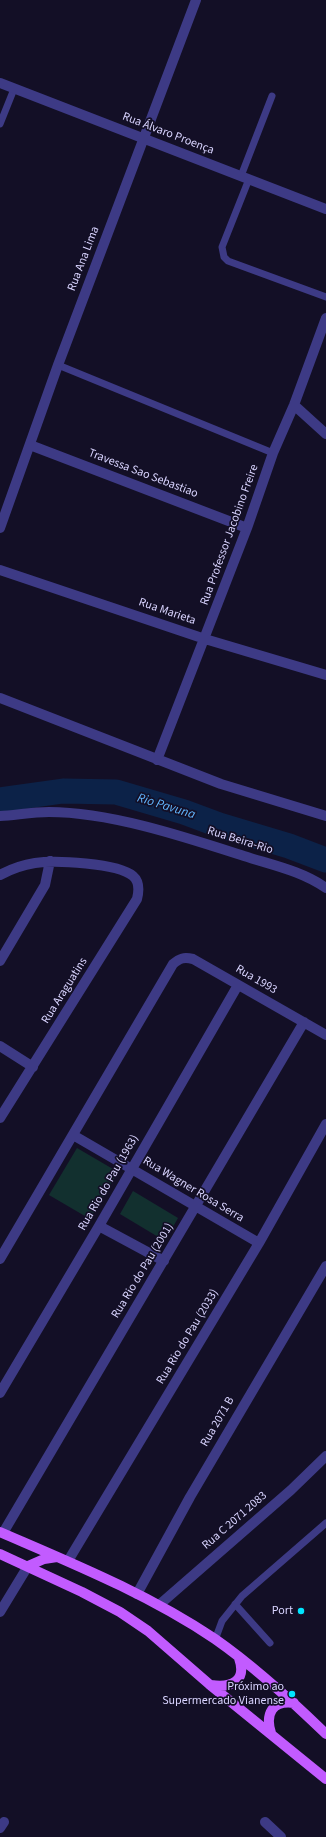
<!DOCTYPE html>
<html>
<head>
<meta charset="utf-8">
<style>
	body { margin:0 }
	canvas { display:block; background:#130f26 }
</style>
</head>
<body>
<canvas width="326" height="1837"></canvas>
<script>
const context = document.querySelector('canvas').getContext('2d');
context.lineJoin = 'round';
function paint(path, color) {
  context.fillStyle = color;
  context.fill(path, 'evenodd');
}
function trace(path, color, width, dash) {
  context.strokeStyle = color;
  context.lineWidth = width;
  context.lineCap = dash ? 'butt' : 'round';
  context.setLineDash(dash || []);
  context.stroke(path);
}
function label(font, color, halo, rows, align = 'center') {
  context.font = font + ' "Source Sans 3",sans-serif';
  context.lineWidth = 3.5;
  context.setLineDash([]);
  context.textBaseline = 'middle';
  context.strokeStyle = halo;
  context.fillStyle = color;
  for (const [text, x, y, turn = 0] of rows) {
    context.save();
    context.translate(x, y);
    context.rotate((+turn || 0) * Math.PI / 180);
    context.textAlign = isNaN(turn) ? turn : align;
    if (halo) context.strokeText(text, 0, 0);
    context.fillText(text, 0, 0);
    context.restore();
  }
}
paint(new Path2D(`
	M 77,1148 L 118,1172 L 90,1219 L 49,1195 Z
	M 133,1191 L 178,1218 L 165,1241 L 120,1214 Z`), '#12302f');
trace(new Path2D(`
	M 0,800 L 63,791 L 116,792 L 184,812 L 219,825 L 289,846 L 326,860`), '#0c2248', 25);
trace(new Path2D(`
	M 0,124 L 14,89
	M 241,176 L 272,96
	M 249,179 L 222,247 L 224,257 L 228,261 L 326,297
	M 58,365 L 273,453
	M 235,1604 L 270,1643
	M 215,1640 L 222,1621 L 242,1596 L 326,1523`), '#3d3a85', 7);
trace(new Path2D(`
	M 0,83 L 326,209
	M 294,405 L 326,434
	M 30,445 L 247,528
	M 0,528 L 58,365 L 196,0
	M 0,570 L 205,639 L 326,675
	M 0,698 L 221,784 L 326,816
	M 157,760 L 247,528 L 273,453 L 294,405 L 326,318
	M 0,816 C 16,815 33,812 49,812 C 110,812 185,837 244,856 C 272,865 302,871 326,888
	M 0,875 C 11,869 22,865 35,863 C 55,860 118,863 133,876 C 140,882 139,891 137,899 L 0,1118
	M 0,961 L 45,885 L 50,861
	M 0,1046 L 33,1067
	M 73,1135 L 259,1243
	M 99,1226 L 164,1261
	M 0,1259 L 173,964 C 180,958 184,957 193,959 L 326,1035
	M 0,1393 L 99,1226 L 238,985
	M 3,1533 L 304,1022
	M 68,1561 L 259,1243 L 326,1124
	M 137,1594 L 190,1497 L 326,1266
	M 159,1605 L 291,1490 L 326,1456
	M 265,1822 L 281,1837
	M 0,1828 L 4,1822`), '#3d3a85', 10);
trace(new Path2D(`
	M 0,1612 L 28,1566`), '#3d3a85', 10);
trace(new Path2D(`
	M 0,1532 C 74,1564 148,1594 215,1639 C 255,1667 291,1700 326,1734
	M 0,1554 L 82,1592 L 120,1612 L 148,1631 L 209,1684 L 326,1779
	M 28,1566 L 44,1559 L 57,1557
	M 211,1685 C 232,1688 247,1681 239,1658
	M 271,1733 C 265,1714 272,1700 294,1703`), '#c25bff', 10);
for (const [x, y, r, color] of [
	[301,1611,4,"#00e5ff"],
	[292,1694,4,"#00e5ff"]
]) {
  const dot = new Path2D();
  dot.arc(x, y, r, 0, 2 * Math.PI);
  context.fillStyle = color;
  context.fill(dot);
  trace(dot, '#130f26', 1.5);
}
label('12px', '#d9d4ff', '#130f26', [
	["Rua Álvaro Proença",168,134,21],
	["Rua Ana Lima",84,259,-69],
	["Travessa Sao Sebastiao",143,474,21],
	["Rua Professor Jacobino Freire",230,535,-70],
	["Rua Marieta",167,612,19],
	["Rua Beira-Rio",240,841,17],
	["Rua 1993",256,980,30],
	["Rua Araguatins",65,991,-58],
	["Rua Rio do Pau (1963)",109,1183,-60],
	["Rua Wagner Rosa Serra",193,1190,31],
	["Rua Rio do Pau (2001)",143,1271,-59],
	["Rua Rio do Pau (2033)",188,1337,-59],
	["Rua 2071 B",218,1422,-60],
	["Rua C 2071 2083",235,1521,-41]
]);
label('12px', '#d9d4ff', '#130f26', [
	["Port",293,1611],
	["Próximo ao",284,1687],
	["Supermercado Vianense",284,1701]
], 'right');
label('italic 13px', '#62b6ff', '#130f26', [
	["Rio Pavuna",166,807,17]
]);
</script>
</body>
</html>
